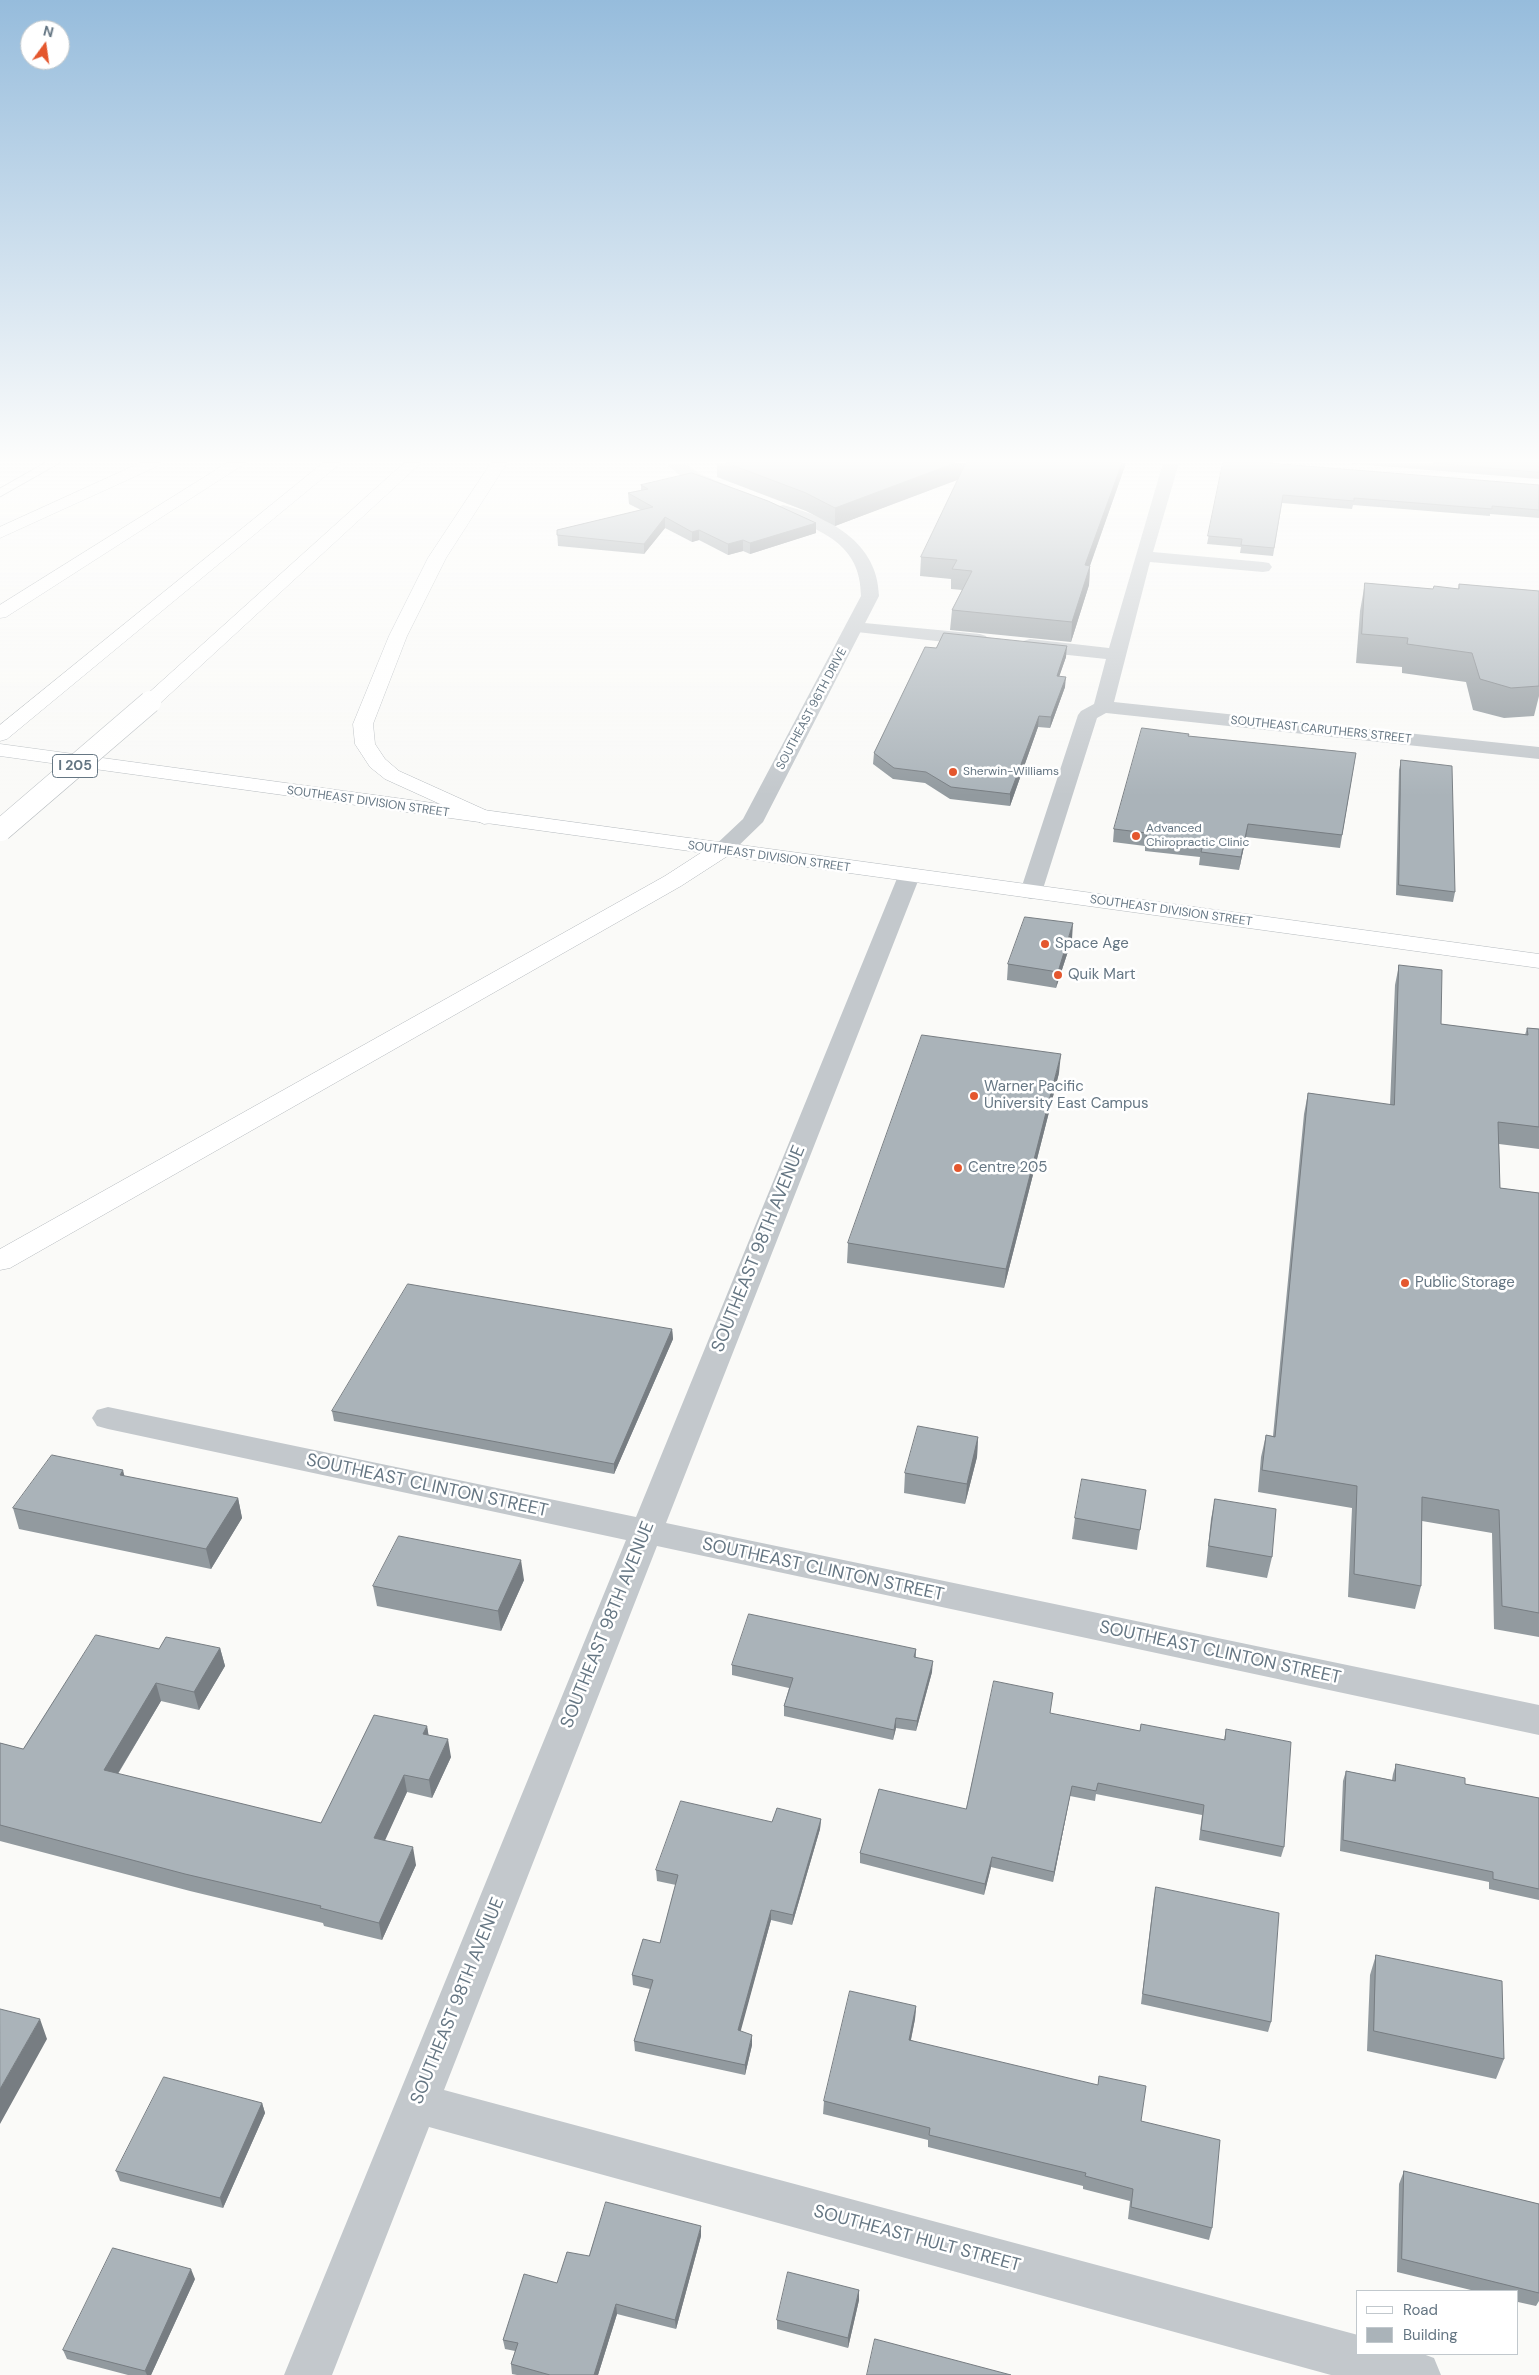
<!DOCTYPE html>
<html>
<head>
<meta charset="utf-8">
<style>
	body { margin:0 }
	#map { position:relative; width:1539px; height:2375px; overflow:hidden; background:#fafaf8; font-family:"DM Sans",sans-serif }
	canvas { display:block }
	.legend { position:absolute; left:1356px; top:2290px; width:162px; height:65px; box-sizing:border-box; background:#fff; border:1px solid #c1c8cd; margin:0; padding:6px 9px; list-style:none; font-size:15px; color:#657683 }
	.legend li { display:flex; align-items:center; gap:10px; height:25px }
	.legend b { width:25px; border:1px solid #c1c8cd }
	.north { position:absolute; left:20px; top:20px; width:50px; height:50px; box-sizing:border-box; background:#fff; border:1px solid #c1c8cd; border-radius:50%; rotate:14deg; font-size:14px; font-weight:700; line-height:20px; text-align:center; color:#657683 }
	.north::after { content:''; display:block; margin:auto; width:18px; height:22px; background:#e4572e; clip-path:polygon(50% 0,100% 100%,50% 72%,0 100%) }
</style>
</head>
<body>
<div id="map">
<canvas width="1539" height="2375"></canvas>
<ul class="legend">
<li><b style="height:6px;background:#fff"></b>Road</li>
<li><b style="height:14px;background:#aab3b9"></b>Building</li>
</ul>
<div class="north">N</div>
</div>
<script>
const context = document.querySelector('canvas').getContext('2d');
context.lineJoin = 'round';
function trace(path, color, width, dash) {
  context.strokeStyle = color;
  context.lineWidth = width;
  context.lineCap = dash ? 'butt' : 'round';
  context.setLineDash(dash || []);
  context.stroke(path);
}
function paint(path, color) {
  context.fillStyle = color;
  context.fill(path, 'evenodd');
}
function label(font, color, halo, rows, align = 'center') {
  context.font = font + ' "DM Sans",sans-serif';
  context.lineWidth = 5;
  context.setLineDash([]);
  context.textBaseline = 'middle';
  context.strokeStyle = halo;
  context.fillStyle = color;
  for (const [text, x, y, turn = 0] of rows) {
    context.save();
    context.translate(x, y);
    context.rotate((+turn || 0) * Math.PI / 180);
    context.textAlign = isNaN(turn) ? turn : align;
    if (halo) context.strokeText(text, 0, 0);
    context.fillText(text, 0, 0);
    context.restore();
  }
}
const primary = new Path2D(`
	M 0,744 L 1539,954 L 1539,968 L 0,756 Z`);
const motorway = new Path2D(`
	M 140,463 L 161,463 L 158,466 L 0,538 L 0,527 Z
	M 227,463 L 246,463 L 6,617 L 0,618 L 0,605 Z
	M 323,463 L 341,463 L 7,739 L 0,741 L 0,725 Z
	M 404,463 L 421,463 L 157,706 L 150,708 L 143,706 L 140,702 L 143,698 Z
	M 491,463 L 507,463 L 446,558 L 407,636 L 373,724 L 375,744 L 385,759 L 399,771 L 492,813 L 495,818 L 492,823 L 484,824 L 385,779 L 370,767 L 355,744 L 353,724 L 389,636 L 428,558 Z
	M 721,843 L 729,845 L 732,850 L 729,855 L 681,886 L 10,1268 L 0,1270 L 0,1249 L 665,876 L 713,845 Z`);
trace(primary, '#b5babe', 1);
trace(motorway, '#b4b9bd', 1);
paint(new Path2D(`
	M 1163,463 L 1179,463 L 1153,552 L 1263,562 L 1269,563 L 1272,567 L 1269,571 L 1263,572 L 1150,562 L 1114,702 L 1539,747 L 1539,759 L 1106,713 L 1097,718 L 1042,892 L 1039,897 L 1031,899 L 1023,897 L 1020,892 L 1078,715 L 1081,711 L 1094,704 L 1106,659 L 1030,651 L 1023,649 L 1021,645 L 1023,641 L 1030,639 L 1109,648 Z
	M 854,622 L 980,634 L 986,636 L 989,640 L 986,644 L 980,646 L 848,631 L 845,627 L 848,623 Z
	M 909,869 L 917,871 L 920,876 L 666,1523 L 1539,1705 L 1539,1735 L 657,1546 L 444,2090 L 1358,2335 L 1358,2354 L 1423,2354 L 1434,2358 L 1441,2375 L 1331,2375 L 429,2127 L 332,2375 L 284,2375 L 626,1540 L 108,1429 L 97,1426 L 92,1418 L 97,1410 L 108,1407 L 636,1517 L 898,876 L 901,871 Z`), '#c3c8cc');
paint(new Path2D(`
	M 666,463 L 684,463 L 700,474 L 729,486 L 731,489 L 729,492 C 714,496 675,475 666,463 Z
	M 783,505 C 830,517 878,543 879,596 L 763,822 L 729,855 L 721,857 L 713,855 L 710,850 L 743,819 L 861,596 C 861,543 820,530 777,513 L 775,510 L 777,507 Z`), '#c3c8cc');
paint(primary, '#fff');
paint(motorway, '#fff');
trace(new Path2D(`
	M 0,488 L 44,463
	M 0,497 L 60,463`), '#a2aab0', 1);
const motorwayBridge = new Path2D(`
	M 1,830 L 150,702`);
trace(motorwayBridge, '#b4b9bd', 23, []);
trace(motorwayBridge, '#fff', 22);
paint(new Path2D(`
	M 717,463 L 1126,463 L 1090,566 L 1089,585 L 1071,642 L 950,630 L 952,610 L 962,590 L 951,589 L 951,579 L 920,576 L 921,557 L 958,479 L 835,526 L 806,511 L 717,477 Z
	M 1344,463 L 1539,463 L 1539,479 Z
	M 1222,469 L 1539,485 L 1539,518 L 1490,514 L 1490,516 L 1353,505 L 1352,509 L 1282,503 L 1273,556 L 1240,553 L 1241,547 L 1207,544 Z
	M 641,485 L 816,523 L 816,533 L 750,554 L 743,551 L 728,555 L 699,540 L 692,542 L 665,528 L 644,554 L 558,546 L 557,530 L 641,510 L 629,504 L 628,493 L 641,490 Z
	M 1365,583 L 1433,589 L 1458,589 L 1459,584 L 1539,591 L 1539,696 L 1534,716 L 1504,718 L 1473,710 L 1466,682 L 1402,673 L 1402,667 L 1356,663 L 1360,611 Z
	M 936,648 L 1066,657 L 1059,676 L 1065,687 L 1050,728 L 1038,727 L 1010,806 L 950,799 L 925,783 L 893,779 L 873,764 L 874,753 Z
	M 1188,736 L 1356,753 L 1340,848 L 1246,837 L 1239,870 L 1199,865 L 1200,857 L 1145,851 L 1145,846 L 1113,842 L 1114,829 Z
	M 1401,760 L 1455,892 L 1453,902 L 1396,895 L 1399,770 Z
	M 1072,939 L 1056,988 L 1007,980 L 1008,964 Z
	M 1399,965 L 1441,1024 L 1525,1035 L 1527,1028 L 1539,1029 L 1539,1149 L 1499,1144 L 1500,1188 L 1539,1193 L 1539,1637 L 1494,1629 L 1492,1533 L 1422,1521 L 1421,1586 L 1415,1609 L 1348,1597 L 1352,1508 L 1258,1492 L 1261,1457 L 1266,1435 L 1273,1436 L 1304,1114 L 1308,1093 L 1390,1105 L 1395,985 Z
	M 1059,1073 L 1004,1288 L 847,1263 L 848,1243 Z
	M 672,1329 L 673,1339 L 614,1474 L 334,1421 L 332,1411 Z
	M 978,1437 L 977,1457 L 965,1504 L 904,1493 L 905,1473 Z
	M 1146,1490 L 1137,1550 L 1072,1539 L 1075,1518 Z
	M 238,1498 L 242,1518 L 211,1569 L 19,1529 L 13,1508 Z
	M 1215,1499 L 1272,1557 L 1267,1578 L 1206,1567 L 1211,1519 Z
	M 524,1580 L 501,1631 L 377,1606 L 373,1586 Z
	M 220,1648 L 225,1666 L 199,1710 L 161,1701 L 118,1774 L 321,1823 L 427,1726 L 428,1735 L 451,1757 L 432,1798 L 407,1792 L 384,1841 L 416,1865 L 382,1940 L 324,1926 L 323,1923 L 190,1891 L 0,1841 L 0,1743 L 23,1749 Z
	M 916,1649 L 916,1658 L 932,1672 L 916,1731 L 896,1728 L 893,1740 L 784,1716 L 784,1706 L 789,1688 L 732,1675 L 732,1665 Z
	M 1050,1714 L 1140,1731 L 1224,1740 L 1226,1729 L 1284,1847 L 1281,1857 L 1199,1840 L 1202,1815 L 1096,1794 L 1095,1801 L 1070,1796 L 1053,1882 L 991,1867 L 984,1895 L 860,1863 L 860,1853 L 966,1809 Z
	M 1396,1764 L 1465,1784 L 1539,1798 L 1539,1900 L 1489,1889 L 1489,1882 L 1340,1851 L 1343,1781 L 1346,1771 L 1392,1780 L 1393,1774 Z
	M 821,1819 L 820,1829 L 792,1925 L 771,1920 L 740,2031 L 752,2045 L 745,2075 L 635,2051 L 634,2041 L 650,1989 L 633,1985 L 632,1975 L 660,1943 L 676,1885 L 657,1881 L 656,1870 L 772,1822 Z
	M 1156,1887 L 1271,2022 L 1268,2032 L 1141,2004 L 1154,1897 Z
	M 1376,1955 L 1504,2059 L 1496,2079 L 1367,2051 L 1370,1975 Z
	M 916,2006 L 915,2019 L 911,2040 L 1141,2121 L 1212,2228 L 1209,2240 L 1128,2219 L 1130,2201 L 1083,2189 L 1083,2186 L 928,2147 L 928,2140 L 823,2114 L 824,2101 Z
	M 262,2103 L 265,2113 L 223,2208 L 120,2181 L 116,2171 Z
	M 1404,2171 L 1539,2204 L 1539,2301 L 1536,2306 L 1518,2302 L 1518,2291 L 1475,2291 L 1397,2272 L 1399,2184 Z
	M 701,2236 L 676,2329 L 617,2314 L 598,2375 L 517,2375 L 512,2374 L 511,2364 L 515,2351 L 505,2349 L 503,2340 L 589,2256 Z
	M 195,2279 L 151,2375 L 128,2375 L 67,2359 L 63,2350 Z
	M 859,2290 L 859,2300 L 848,2348 L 777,2329 L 777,2320 Z`), '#929a9f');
paint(new Path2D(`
	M 955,463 L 969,463 L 968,476 L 835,526 L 835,508 Z
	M 1122,463 L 1126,463 L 1083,585 L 1085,565 Z
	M 665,517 L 665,528 L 644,554 L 644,544 Z
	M 816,523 L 816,533 L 750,554 L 750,543 Z
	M 699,530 L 699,540 L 692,542 L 692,532 Z
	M 743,540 L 743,551 L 728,555 L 728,544 Z
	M 1090,566 L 1089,585 L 1071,642 L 1072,622 Z
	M 1067,646 L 1066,657 L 1056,686 L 1057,676 Z
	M 1066,677 L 1065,687 L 1050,728 L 1051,717 Z
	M 1039,716 L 1038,727 L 1010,806 L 1010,794 Z
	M 1248,824 L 1246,837 L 1239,870 L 1241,857 Z
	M 1073,923 L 1072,939 L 1056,988 L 1058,972 Z
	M 1061,1054 L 1059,1073 L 1004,1288 L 1006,1269 Z
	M 672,1329 L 673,1339 L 614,1474 L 614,1464 Z
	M 978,1437 L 977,1457 L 965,1504 L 967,1484 Z
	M 123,1470 L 128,1491 L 120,1475 Z
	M 238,1498 L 242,1518 L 211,1569 L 206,1549 Z
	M 521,1560 L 524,1580 L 501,1631 L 498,1611 Z
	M 220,1648 L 225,1666 L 199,1710 L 194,1692 Z
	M 933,1661 L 932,1672 L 916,1731 L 917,1721 Z
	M 156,1683 L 161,1701 L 109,1788 L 104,1770 Z
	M 896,1718 L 896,1728 L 893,1740 L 894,1730 Z
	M 427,1726 L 430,1743 L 423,1734 Z
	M 448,1739 L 451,1757 L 432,1798 L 429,1780 Z
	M 404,1775 L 407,1792 L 378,1856 L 374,1838 Z
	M 1072,1786 L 1070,1796 L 1053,1882 L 1054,1872 Z
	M 821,1819 L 820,1829 L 792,1925 L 793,1915 Z
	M 413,1847 L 416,1865 L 382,1940 L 379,1923 Z
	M 992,1857 L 991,1867 L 984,1895 L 985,1884 Z
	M 771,1910 L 771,1920 L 738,2041 L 738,2030 Z
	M 916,2006 L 915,2019 L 908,2053 L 909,2040 Z
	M 40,2019 L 47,2039 L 0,2124 L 0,2089 Z
	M 752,2035 L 752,2045 L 745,2075 L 745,2065 Z
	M 262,2103 L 265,2113 L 223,2208 L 220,2198 Z
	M 701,2226 L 701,2236 L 676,2329 L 675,2320 Z
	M 191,2269 L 195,2279 L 151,2375 L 147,2375 L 145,2371 Z
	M 859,2290 L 859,2300 L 848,2348 L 848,2338 Z
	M 616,2304 L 617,2314 L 598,2375 L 594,2375 Z`), '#777d82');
const building = new Path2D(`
	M 727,463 L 955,463 L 835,508 L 806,493 Z
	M 966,463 L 1122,463 L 1085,565 L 1090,566 L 1072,622 L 952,610 L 972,571 L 952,569 L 957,560 L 921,557 Z
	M 1223,463 L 1269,463 L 1539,485 L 1539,510 L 1492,506 L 1492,509 L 1354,498 L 1354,501 L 1283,495 L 1274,548 L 1241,545 L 1242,539 L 1208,536 Z
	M 1434,463 L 1539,463 L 1539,472 Z
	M 692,473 L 768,501 L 816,523 L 750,543 L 743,540 L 728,544 L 699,530 L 692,532 L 665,517 L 644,544 L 557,535 L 557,530 L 653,507 L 628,493 L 648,489 L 641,485 Z
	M 1365,583 L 1433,589 L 1434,586 L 1459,589 L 1459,584 L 1539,591 L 1539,686 L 1511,688 L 1480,679 L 1472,653 L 1407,644 L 1408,638 L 1362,634 Z
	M 944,633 L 1067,646 L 1057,676 L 1066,677 L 1051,717 L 1039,716 L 1010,794 L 951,787 L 926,772 L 894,768 L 874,753 L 925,647 L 936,648 Z
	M 1142,728 L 1189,734 L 1188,736 L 1356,753 L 1342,835 L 1248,824 L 1241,857 L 1201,852 L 1203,844 L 1146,838 L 1147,833 L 1114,829 Z
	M 1401,760 L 1452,766 L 1455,892 L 1399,885 Z
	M 1025,917 L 1073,923 L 1058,972 L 1008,964 Z
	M 1399,965 L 1442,970 L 1441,1024 L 1528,1035 L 1527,1028 L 1539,1029 L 1539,1127 L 1498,1122 L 1500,1188 L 1539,1193 L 1539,1613 L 1502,1606 L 1499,1510 L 1422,1497 L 1421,1586 L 1354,1574 L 1357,1486 L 1262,1470 L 1266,1435 L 1275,1437 L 1308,1093 L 1394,1105 Z
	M 922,1035 L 1061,1054 L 1006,1269 L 848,1243 Z
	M 408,1284 L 672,1329 L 614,1464 L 332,1411 Z
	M 918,1426 L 978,1437 L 967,1484 L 905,1473 Z
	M 52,1455 L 123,1470 L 120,1475 L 238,1498 L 206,1549 L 13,1508 Z
	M 1082,1479 L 1146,1490 L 1140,1530 L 1075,1518 Z
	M 1215,1499 L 1276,1509 L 1272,1557 L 1209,1546 Z
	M 399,1536 L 521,1560 L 498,1611 L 373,1586 Z
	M 749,1614 L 916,1649 L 914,1657 L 933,1661 L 917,1721 L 896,1718 L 894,1730 L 784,1706 L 793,1678 L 732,1665 Z
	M 96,1635 L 159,1649 L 166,1637 L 220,1648 L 194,1692 L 156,1683 L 104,1770 L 321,1823 L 374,1715 L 427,1726 L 423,1734 L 448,1739 L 429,1780 L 404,1775 L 374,1838 L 413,1847 L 379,1923 L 320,1908 L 321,1906 L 185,1874 L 0,1825 L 0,1743 L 23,1749 Z
	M 994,1681 L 1053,1693 L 1050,1713 L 1140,1731 L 1141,1724 L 1225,1740 L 1226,1729 L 1291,1742 L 1284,1847 L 1201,1830 L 1204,1805 L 1098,1783 L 1096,1791 L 1072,1786 L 1054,1872 L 992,1857 L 985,1884 L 860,1853 L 879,1789 L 966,1809 Z
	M 1396,1764 L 1465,1778 L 1465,1784 L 1539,1798 L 1539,1889 L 1493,1879 L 1493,1872 L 1343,1840 L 1346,1771 L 1395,1781 Z
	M 681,1801 L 772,1822 L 777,1808 L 821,1819 L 793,1915 L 771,1910 L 738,2030 L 752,2035 L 745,2065 L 634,2041 L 653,1980 L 632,1975 L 643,1939 L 660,1943 L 678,1875 L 656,1870 Z
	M 1156,1887 L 1279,1913 L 1271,2022 L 1143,1994 Z
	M 1376,1955 L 1502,1981 L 1504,2059 L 1374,2031 Z
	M 850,1991 L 916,2006 L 909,2040 L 1098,2085 L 1099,2076 L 1146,2086 L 1141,2121 L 1220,2140 L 1212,2228 L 1131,2207 L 1133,2189 L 1085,2176 L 1086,2173 L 929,2135 L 930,2128 L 824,2101 Z
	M 0,2009 L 40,2019 L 0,2089 Z
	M 164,2077 L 262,2103 L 220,2198 L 116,2171 Z
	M 1404,2171 L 1539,2204 L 1539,2293 L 1402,2259 Z
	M 606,2202 L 701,2226 L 675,2320 L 616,2304 L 594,2375 L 550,2375 L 511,2364 L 518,2343 L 503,2340 L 524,2274 L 557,2283 L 567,2252 L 589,2256 Z
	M 113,2248 L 191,2269 L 145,2371 L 63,2350 Z
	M 788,2272 L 859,2290 L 848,2338 L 777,2320 Z
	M 875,2339 L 1011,2375 L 867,2375 Z`);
paint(building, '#aab3b9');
trace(building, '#777d82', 1);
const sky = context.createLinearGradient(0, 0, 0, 796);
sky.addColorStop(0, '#96bcdc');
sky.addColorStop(0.58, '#fdfdfc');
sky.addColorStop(1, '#fdfdfc00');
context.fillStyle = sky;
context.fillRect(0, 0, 1539, 796);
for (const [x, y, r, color] of [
	[953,772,5,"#e4572e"],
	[1136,836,5,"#e4572e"],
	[1045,944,5,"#e4572e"],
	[1058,975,5,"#e4572e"],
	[974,1096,5,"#e4572e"],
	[958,1168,5,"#e4572e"],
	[1405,1283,5,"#e4572e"]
]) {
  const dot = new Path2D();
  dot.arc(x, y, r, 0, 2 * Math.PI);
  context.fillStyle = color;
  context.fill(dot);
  trace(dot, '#fff', 2);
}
label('12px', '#657683', '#fff', [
	["SOUTHEAST 96TH DRIVE",812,709,-62],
	["SOUTHEAST CARUTHERS STREET",1321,730,6],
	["SOUTHEAST DIVISION STREET",368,802,8],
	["SOUTHEAST DIVISION STREET",769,857,8],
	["SOUTHEAST DIVISION STREET",1171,911,8]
]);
label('12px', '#657683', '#fff', [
	["Sherwin-Williams",963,772],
	["Advanced",1146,829],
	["Chiropractic Clinic",1146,843]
], 'left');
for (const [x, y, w] of [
	[75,766,45]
]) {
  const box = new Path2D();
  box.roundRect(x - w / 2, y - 11.5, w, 23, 4);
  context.fillStyle = '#fff';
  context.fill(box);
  trace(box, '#657683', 1);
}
label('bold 14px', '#657683', null, [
	["I 205",75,766]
]);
label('15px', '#657683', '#fff', [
	["Space Age",1055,944],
	["Quik Mart",1068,975],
	["Warner Pacific",984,1087],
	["University East Campus",984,1104],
	["Centre 205",968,1168],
	["Public Storage",1415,1283]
], 'left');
label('18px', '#657683', '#fff', [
	["SOUTHEAST 98TH AVENUE",759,1249,-68],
	["SOUTHEAST CLINTON STREET",427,1486,12],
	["SOUTHEAST CLINTON STREET",823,1570,12],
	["SOUTHEAST 98TH AVENUE",608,1625,-68],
	["SOUTHEAST CLINTON STREET",1220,1653,12],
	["SOUTHEAST 98TH AVENUE",458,2001,-68],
	["SOUTHEAST HULT STREET",917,2239,15]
]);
</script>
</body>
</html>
